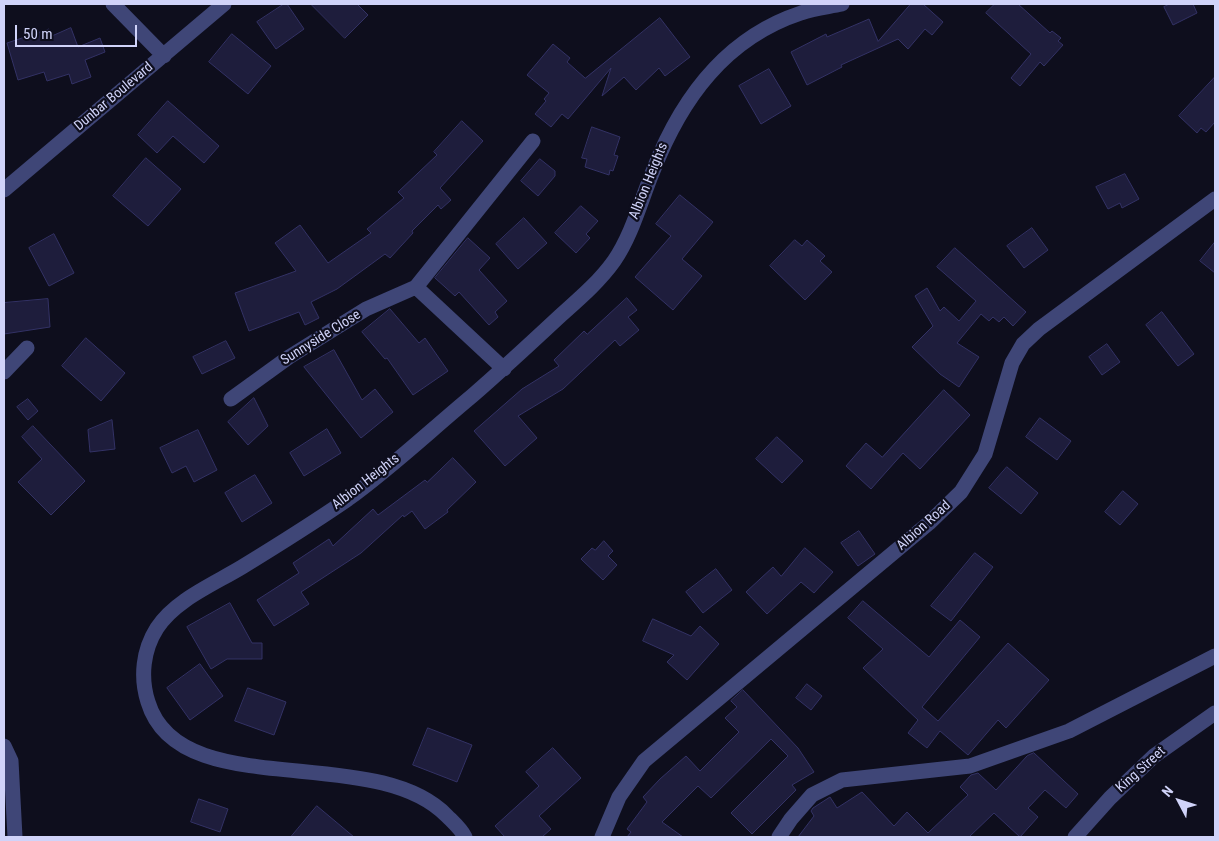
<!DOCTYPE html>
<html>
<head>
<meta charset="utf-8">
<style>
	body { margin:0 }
	#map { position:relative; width:1219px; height:841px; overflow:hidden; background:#0e0e1d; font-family:"Roboto Condensed",sans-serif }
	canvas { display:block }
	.frame { position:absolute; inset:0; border:5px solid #d0d3f9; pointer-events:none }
	.north { position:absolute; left:1154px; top:776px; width:50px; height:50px; -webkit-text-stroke:4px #0e0e1d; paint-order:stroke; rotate:310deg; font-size:14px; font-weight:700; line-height:20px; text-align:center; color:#d0d3f9 }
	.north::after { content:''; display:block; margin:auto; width:18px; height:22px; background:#d0d3f9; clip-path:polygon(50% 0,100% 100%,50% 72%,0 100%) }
	.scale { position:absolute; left:15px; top:25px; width:122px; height:22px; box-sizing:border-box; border:2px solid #d0d3f9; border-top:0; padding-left:6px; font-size:15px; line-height:18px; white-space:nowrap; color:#d0d3f9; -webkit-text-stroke:4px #0e0e1d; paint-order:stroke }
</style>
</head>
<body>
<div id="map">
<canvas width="1219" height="841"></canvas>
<div class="frame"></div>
<div class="north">N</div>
<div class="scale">50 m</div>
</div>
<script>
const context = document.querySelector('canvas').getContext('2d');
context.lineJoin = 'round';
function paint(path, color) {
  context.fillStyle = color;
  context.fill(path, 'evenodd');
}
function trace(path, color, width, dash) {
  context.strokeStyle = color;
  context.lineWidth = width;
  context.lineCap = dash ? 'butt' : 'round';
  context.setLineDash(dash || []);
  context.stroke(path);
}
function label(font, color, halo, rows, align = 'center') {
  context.font = font + ' "Roboto Condensed",sans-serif';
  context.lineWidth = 4.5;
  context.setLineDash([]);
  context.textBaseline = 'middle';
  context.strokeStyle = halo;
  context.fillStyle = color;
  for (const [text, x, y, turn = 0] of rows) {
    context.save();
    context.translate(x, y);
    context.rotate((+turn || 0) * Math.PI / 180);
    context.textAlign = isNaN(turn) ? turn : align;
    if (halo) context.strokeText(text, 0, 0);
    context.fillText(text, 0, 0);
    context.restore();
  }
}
const building = new Path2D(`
	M 284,4 L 287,4 L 304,29 L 276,49 L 257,22 Z
	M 311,4 L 357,4 L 368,15 L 345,38 Z
	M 911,4 L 923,4 L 943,22 L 932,35 L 925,29 L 908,49 L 898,39 L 841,65 L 842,67 L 807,85 L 791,52 L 826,34 L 827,37 L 869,19 L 878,41 Z
	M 995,4 L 1018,4 L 1050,33 L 1052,31 L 1061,38 L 1058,41 L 1063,45 L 1044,66 L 1040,62 L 1020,86 L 1011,78 L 1031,54 L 986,13 Z
	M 1170,4 L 1193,4 L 1197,13 L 1173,25 L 1164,7 Z
	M 660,18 L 690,57 L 665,76 L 659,68 L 636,90 L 624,77 L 602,96 L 611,68 L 568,119 L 562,114 L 551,127 L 535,114 L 546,101 L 544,99 L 549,93 L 527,75 L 553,44 L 570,58 L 567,62 L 585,78 Z
	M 71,28 L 78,47 L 100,38 L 105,52 L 85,60 L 91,77 L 72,84 L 69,74 L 47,81 L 44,72 L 18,80 L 7,43 L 49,29 L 51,36 Z
	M 232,34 L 271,66 L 248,94 L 209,62 Z
	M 769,69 L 791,106 L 761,124 L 739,86 Z
	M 1215,77 L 1215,122 L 1206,132 L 1201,128 L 1197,133 L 1179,116 Z
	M 168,101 L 219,146 L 204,163 L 173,136 L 157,153 L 138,135 Z
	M 462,121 L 483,141 L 440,188 L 451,200 L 441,209 L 438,205 L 412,231 L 413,233 L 390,258 L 385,254 L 337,289 L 311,302 L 319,318 L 305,325 L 299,312 L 249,331 L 235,293 L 296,271 L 275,243 L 300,225 L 328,263 L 371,233 L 367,229 L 404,198 L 398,192 L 437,155 L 434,152 Z
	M 592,127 L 620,137 L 614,155 L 618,156 L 613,171 L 610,170 L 609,175 L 585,167 L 587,159 L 582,158 Z
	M 146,158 L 181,189 L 148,226 L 113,196 Z
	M 540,159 L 555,171 L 555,176 L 538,196 L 521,181 Z
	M 1125,174 L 1139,199 L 1122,208 L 1120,203 L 1108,209 L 1096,187 Z
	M 680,195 L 713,222 L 682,259 L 702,276 L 673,310 L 635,277 L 671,236 L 656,224 Z
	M 581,206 L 598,221 L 586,234 L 590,238 L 576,253 L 555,233 Z
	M 524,218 L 547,243 L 518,269 L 496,244 Z
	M 1032,228 L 1048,250 L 1024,268 L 1007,246 Z
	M 54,234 L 74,273 L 49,286 L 29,248 Z
	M 468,238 L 490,258 L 479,270 L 507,301 L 495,312 L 498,317 L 489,325 L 459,292 L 455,296 L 435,278 Z
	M 795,240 L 802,246 L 807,240 L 825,256 L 820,261 L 832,272 L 805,300 L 770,266 Z
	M 1215,242 L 1215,273 L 1200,261 Z
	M 955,248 L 1026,312 L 1013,326 L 1004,317 L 999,322 L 993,317 L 989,321 L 981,314 L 957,343 L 979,357 L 959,387 L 940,374 L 912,347 L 933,326 L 915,296 L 927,288 L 940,311 L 944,307 L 959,321 L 976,301 L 937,267 Z
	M 627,298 L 637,310 L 628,317 L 639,330 L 620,346 L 615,340 L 563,389 L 518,416 L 537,438 L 505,466 L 474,431 L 522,389 L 559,366 L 554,360 L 584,331 L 587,334 Z
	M 48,299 L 50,327 L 4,334 L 4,303 Z
	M 390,309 L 419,343 L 425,338 L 448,371 L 413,395 L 387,358 L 385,359 L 362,332 Z
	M 1162,312 L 1194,354 L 1178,366 L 1146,325 Z
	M 86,338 L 125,373 L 101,401 L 62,366 Z
	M 226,341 L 235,358 L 202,374 L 193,357 Z
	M 1107,344 L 1120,362 L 1102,375 L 1089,357 Z
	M 334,350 L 362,400 L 375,389 L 393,412 L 361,438 L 304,367 Z
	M 944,390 L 970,415 L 920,469 L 903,453 L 871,489 L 846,466 L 866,443 L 882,457 Z
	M 254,398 L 268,426 L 248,445 L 228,422 Z
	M 28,399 L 38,411 L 28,420 L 17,407 Z
	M 1040,418 L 1071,441 L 1057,460 L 1026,437 Z
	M 112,420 L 115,449 L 90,452 L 88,430 Z
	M 33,426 L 85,481 L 51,515 L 18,482 L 42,459 L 22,437 Z
	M 327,429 L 341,453 L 304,476 L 290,453 Z
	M 198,430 L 217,470 L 194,482 L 186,466 L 172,473 L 160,448 Z
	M 777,437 L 803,461 L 782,483 L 756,459 Z
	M 453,458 L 476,482 L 447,510 L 448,512 L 425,529 L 412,511 L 404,517 L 403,515 L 361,553 L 301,592 L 309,604 L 274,626 L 257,600 L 299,573 L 293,563 L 329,539 L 333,546 L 373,509 L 378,515 L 425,480 L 427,482 Z
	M 1007,467 L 1038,493 L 1021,514 L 989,488 Z
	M 255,475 L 272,503 L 242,522 L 225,493 Z
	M 1123,491 L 1138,504 L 1120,525 L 1105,512 Z
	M 859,531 L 875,554 L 858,566 L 841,543 Z
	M 604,541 L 613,551 L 608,556 L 617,565 L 603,580 L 581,559 L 592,548 L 595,550 Z
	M 805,548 L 833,572 L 814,593 L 801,582 L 767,614 L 746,592 L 773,567 L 781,576 Z
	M 975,553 L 993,567 L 951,621 L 931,606 Z
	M 716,569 L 732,590 L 703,613 L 686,592 Z
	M 863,601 L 929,657 L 960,620 L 980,637 L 922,707 L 938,721 L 1008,643 L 1049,680 L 1006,728 L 998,720 L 968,755 L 940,731 L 927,748 L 908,733 L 918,720 L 863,668 L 883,649 L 848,618 Z
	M 230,603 L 252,643 L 262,643 L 262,659 L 227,659 L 211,669 L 187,627 Z
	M 653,619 L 691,636 L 700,626 L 719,644 L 687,680 L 667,662 L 674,655 L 643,641 Z
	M 200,664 L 223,696 L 190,720 L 167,688 Z
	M 807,684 L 822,696 L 811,710 L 796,698 Z
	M 248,688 L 286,702 L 274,735 L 235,721 Z
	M 743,690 L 798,748 L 814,772 L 792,785 L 796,790 L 752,834 L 731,813 L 788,756 L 771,739 L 711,798 L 698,786 L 662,822 L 683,837 L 627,837 L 631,832 L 627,829 L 647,802 L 643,797 L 660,779 L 686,756 L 700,771 L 739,732 L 725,718 L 737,707 L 731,701 Z
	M 428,728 L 472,745 L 457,782 L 413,765 Z
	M 553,748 L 581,778 L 539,816 L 551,829 L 542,837 L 505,837 L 495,826 L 539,786 L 526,772 Z
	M 1034,753 L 1078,794 L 1066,808 L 1045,790 L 1028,808 L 1038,817 L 1020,837 L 994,813 L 969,837 L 798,837 L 814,816 L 811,811 L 813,808 L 830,797 L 837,808 L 862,792 L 894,826 L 907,812 L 928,833 L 968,795 L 960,787 L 971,775 L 978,773 L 996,790 L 1027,756 Z
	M 199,799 L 228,809 L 220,832 L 191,822 Z
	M 317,806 L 354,837 L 291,837 Z`);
paint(building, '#1e1d3c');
trace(building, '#333265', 1);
trace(new Path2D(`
	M 113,4 L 164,56
	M 4,190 L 224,4
	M 504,369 L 416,287 L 533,141
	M 4,372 L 27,348
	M 231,399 L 289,357 L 366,309 L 416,287
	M 4,746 L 11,761 L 15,837
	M 465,837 C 461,829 454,823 447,816 C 375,741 179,805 148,702 C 140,677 143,650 157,628 C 175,600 214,584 242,567 C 278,545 313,523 348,499 C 391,468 431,430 472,396 C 502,370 531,343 560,316 C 579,299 599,282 614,261 C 632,235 641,200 653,171 C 681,99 725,38 801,13 C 814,8 828,7 842,4
	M 602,837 L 619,797 L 644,761 L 929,523 L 961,492 L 985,454 L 1012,363 L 1023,344 L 1039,329 L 1215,199
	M 779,837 L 791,819 L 812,795 L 842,780 L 970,766 L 1069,731 L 1215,656
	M 1075,837 L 1110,798 L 1154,756 L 1215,713`), '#3f4677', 15);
label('14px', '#d0d3f9', '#0e0e1d', [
	["Dunbar Boulevard",114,97,-40],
	["Albion Heights",649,181,-68],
	["Sunnyside Close",321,338,-32],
	["Albion Heights",366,482,-38],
	["Albion Road",924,526,-42],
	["King Street",1141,770,-42]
]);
</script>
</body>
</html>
